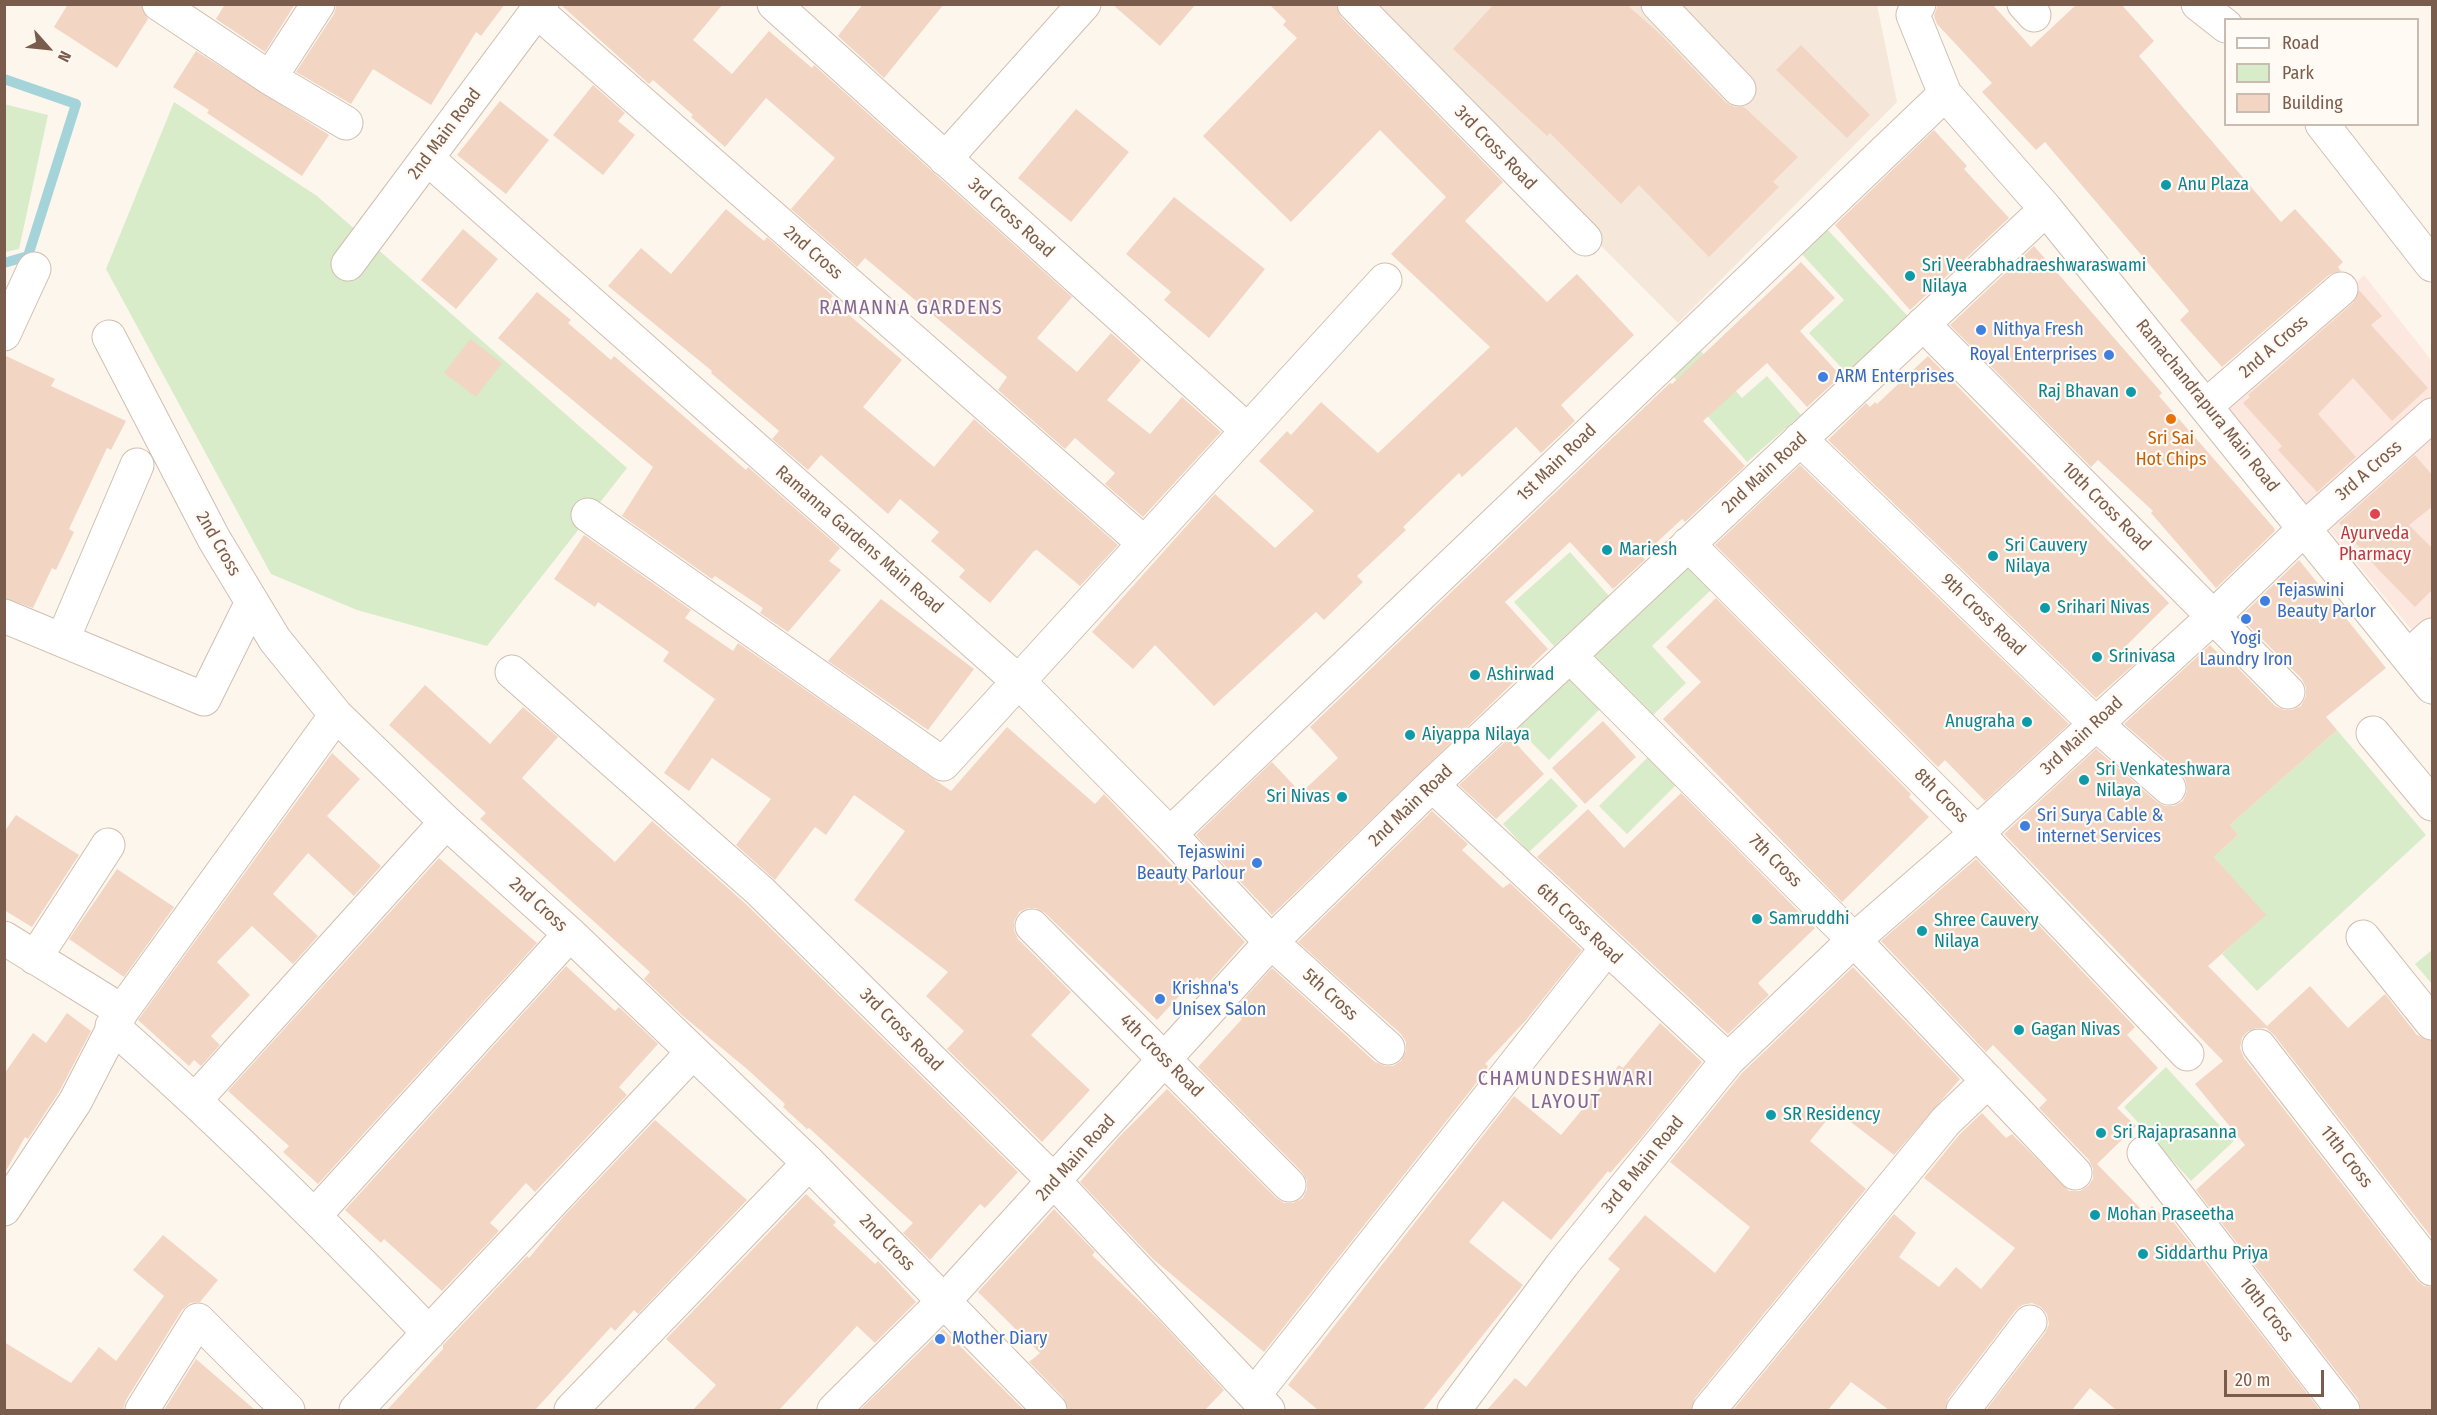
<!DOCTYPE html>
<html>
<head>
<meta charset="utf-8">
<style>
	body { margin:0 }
	#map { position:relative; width:2437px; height:1415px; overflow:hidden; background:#fdf6ec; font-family:"Fira Sans Condensed",sans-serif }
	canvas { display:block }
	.frame { position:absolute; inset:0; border:6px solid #7a5c4d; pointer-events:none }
	.legend { position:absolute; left:2224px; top:18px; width:195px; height:108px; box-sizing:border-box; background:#fffaf3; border:2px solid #cabbb1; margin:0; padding:8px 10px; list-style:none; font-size:18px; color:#7a5c4d }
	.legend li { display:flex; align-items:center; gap:12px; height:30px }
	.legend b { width:30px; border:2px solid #cabbb1 }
	.north { position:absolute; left:18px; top:18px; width:60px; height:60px; -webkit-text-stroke:4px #fffaf3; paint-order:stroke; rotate:117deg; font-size:16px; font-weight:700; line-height:24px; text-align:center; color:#7a5c4d }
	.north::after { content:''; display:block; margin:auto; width:21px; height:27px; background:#7a5c4d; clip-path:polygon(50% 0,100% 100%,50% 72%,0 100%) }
	.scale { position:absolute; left:2224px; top:1370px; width:100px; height:27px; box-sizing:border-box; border:3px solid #7a5c4d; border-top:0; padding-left:8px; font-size:18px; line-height:21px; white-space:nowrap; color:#7a5c4d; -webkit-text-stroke:4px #fffaf3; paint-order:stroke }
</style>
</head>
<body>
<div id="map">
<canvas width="2437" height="1415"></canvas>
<div class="frame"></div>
<ul class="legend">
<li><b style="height:8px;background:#fff"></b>Road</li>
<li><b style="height:16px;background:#d8ecc9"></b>Park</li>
<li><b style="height:16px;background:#f3d5c3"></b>Building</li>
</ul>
<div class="north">N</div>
<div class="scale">20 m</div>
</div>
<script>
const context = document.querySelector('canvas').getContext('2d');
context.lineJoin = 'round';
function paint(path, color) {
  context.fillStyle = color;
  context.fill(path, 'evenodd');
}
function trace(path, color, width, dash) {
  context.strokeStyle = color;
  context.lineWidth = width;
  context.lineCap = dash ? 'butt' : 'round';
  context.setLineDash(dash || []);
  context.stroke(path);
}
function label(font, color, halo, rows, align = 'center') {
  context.font = font + ' "Fira Sans Condensed",sans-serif';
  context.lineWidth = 4.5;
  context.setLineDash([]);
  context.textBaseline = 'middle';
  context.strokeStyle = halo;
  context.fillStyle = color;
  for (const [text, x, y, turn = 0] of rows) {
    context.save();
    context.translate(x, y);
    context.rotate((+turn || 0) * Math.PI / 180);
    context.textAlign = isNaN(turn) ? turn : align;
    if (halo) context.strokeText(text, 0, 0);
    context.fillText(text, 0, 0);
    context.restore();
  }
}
paint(new Path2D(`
	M 1361,5 L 1877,5 L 1897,102 L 1678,323 Z`), '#f5e8da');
paint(new Path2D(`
	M 2364,275 L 2432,361 L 2432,654 L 2227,407 Z`), '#fde8e0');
paint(new Path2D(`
	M 174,102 L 317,196 L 627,468 L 487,646 L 357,610 L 271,574 L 106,269 Z
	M 4,104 L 48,115 L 19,249 L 5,252 Z
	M 1827,229 L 1914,323 L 1853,380 L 1809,333 L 1844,300 L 1801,253 Z
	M 1701,351 L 1742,398 L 1767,376 L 1801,415 L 1747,462 L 1673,376 Z
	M 1570,552 L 1609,596 L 1554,646 L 1514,602 Z
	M 1684,562 L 1711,590 L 1652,646 L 1686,683 L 1650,718 L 1589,653 Z
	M 1565,669 L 1602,707 L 1549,760 L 1511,722 Z
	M 2337,730 L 2426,835 L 2257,991 L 2222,954 L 2265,915 L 2214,857 L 2238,835 L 2230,825 Z
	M 1649,756 L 1677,784 L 1627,834 L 1599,806 Z
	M 1551,778 L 1578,806 L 1529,852 L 1503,824 Z
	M 2432,950 L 2432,984 L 2415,964 Z
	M 2166,1067 L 2234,1141 L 2191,1181 L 2124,1107 Z`), '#d8ecc9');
trace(new Path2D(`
	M 4,79 L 76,104 L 28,256 L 4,263`), '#a5d3da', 10);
paint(new Path2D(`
	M 68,4 L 141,4 L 148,19 L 117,68 L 54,27 Z
	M 225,4 L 295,4 L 265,52 L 216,19 Z
	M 337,4 L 505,4 L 481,36 L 476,32 L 431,105 L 373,69 L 351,104 L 296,72 L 334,14 Z
	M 560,4 L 723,4 L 693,40 L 732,74 L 769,31 L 812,68 L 814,65 L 1072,297 L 1037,338 L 1077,372 L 1111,333 L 1141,360 L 1107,400 L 1150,434 L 1182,397 L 1221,432 L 1143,517 L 1105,484 L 1115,473 L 1075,438 L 1065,449 L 998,390 L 1007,377 L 865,258 L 857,267 L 791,209 L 835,158 L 766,98 L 725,147 L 691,117 L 693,115 L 653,80 L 649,84 Z
	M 863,4 L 944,4 L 884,78 L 838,36 Z
	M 1112,4 L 1196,4 L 1160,46 Z
	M 1269,4 L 1336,5 L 1341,17 L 1503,182 L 1465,221 L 1547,302 L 1577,274 L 1634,335 L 1561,405 L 1575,421 L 1541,453 L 1516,427 L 1462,477 L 1459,473 L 1403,527 L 1406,530 L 1357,576 L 1363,582 L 1324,620 L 1316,612 L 1214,706 L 1155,645 L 1133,669 L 1092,632 L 1215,494 L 1275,548 L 1314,511 L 1259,461 L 1287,431 L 1291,435 L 1321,402 L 1378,453 L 1490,347 L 1391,254 L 1446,197 L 1380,130 L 1291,222 L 1203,136 L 1297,38 L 1283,25 L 1286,21 Z
	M 1494,4 L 1626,4 L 1661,35 L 1725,102 L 1734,107 L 1744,107 L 1798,157 L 1773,182 L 1779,187 L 1709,257 L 1639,185 L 1621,204 L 1550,133 L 1547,136 L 1453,49 Z
	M 1938,4 L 1992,4 L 2031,47 L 2077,4 L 2121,4 L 2154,41 L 2139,56 L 2281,222 L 2295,209 L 2343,262 L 2338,267 L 2341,271 L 2329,275 L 2222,367 L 2180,320 L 2189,311 L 2045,142 L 2036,150 L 1982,92 L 1992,83 L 1937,24 L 1934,16 Z
	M 1801,45 L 1870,115 L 1847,138 L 1776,70 Z
	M 196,51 L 329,135 L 302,176 L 207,113 L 209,110 L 173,87 Z
	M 593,85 L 625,113 L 618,121 L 635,135 L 603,175 L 553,135 Z
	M 500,101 L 549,140 L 506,194 L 457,155 Z
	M 1076,109 L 1129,152 L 1071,222 L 1018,178 Z
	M 1934,130 L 1967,166 L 1964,169 L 2009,218 L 1910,310 L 1835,225 Z
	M 1174,197 L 1265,269 L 1209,338 L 1164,300 L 1171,292 L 1126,254 Z
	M 726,209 L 764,241 L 767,237 L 833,296 L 830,299 L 902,360 L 863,407 L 934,467 L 974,419 L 1118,545 L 1080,586 L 1037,550 L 1034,551 L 990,603 L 959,577 L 965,570 L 931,541 L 939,532 L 900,499 L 888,514 L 821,455 L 808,470 L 772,439 L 779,431 L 711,373 L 712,371 L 608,286 L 641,248 L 671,274 Z
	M 463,229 L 498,259 L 456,309 L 421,280 Z
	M 2034,246 L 2162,393 L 2159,396 L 2274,528 L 2275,531 L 2216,588 L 2151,513 L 2153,511 L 2098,460 L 2091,467 L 1950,325 Z
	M 1801,262 L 1835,298 L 1800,331 L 1841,376 L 1807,407 L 1767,363 L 1703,421 L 1745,466 L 1685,522 L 1682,519 L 1642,556 L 1645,560 L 1613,589 L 1570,542 L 1505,602 L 1548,649 L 1272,915 L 1196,835 L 1272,762 L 1301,793 L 1338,758 L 1310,727 L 1670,383 L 1672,384 Z
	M 2359,290 L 2382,316 L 2371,325 L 2428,388 L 2392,421 L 2353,378 L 2318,414 L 2356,457 L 2317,492 L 2278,450 L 2282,446 L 2243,403 L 2250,397 L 2248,395 L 2353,303 Z
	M 537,292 L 571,320 L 568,323 L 611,360 L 614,356 L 746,470 L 748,467 L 840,548 L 829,561 L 841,570 L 788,632 L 760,613 L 763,608 L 715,576 L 712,579 L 622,516 L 653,467 L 498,338 Z
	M 470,339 L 502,363 L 476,397 L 444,373 Z
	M 4,355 L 55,379 L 51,386 L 126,421 L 111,450 L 107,448 L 69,529 L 74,532 L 56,570 L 52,568 L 33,608 L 4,598 Z
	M 1928,356 L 2169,603 L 2126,646 L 2139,660 L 2096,698 L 1828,440 L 1866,403 L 1870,407 L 1875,402 L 1877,404 Z
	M 2415,455 L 2433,476 L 2433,506 L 2409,525 L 2433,549 L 2433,589 L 2415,607 L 2376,567 L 2339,523 Z
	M 1800,465 L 2069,724 L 1985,801 L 1945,760 L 1938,767 L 1715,545 Z
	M 584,535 L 691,610 L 685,618 L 733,651 L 738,643 L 951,791 L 1007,727 L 1095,804 L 1104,794 L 1245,942 L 1206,986 L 1197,977 L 1157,1020 L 1045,913 L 1036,908 L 1028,908 L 1019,912 L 1014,922 L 1014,930 L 1018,939 L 1071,992 L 1031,1035 L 1090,1090 L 1042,1142 L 947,1049 L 964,1031 L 926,996 L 948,972 L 854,900 L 905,831 L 854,795 L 826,835 L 815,827 L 775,880 L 736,845 L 771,799 L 712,758 L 689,791 L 664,773 L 715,699 L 663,661 L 669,652 L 598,602 L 595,607 L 554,579 Z
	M 2299,560 L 2386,668 L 2326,717 L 2337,730 L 2230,825 L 2238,835 L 2214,857 L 2266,915 L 2208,966 L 2267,1026 L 2310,986 L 2348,1028 L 2385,994 L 2417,1035 L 2433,1041 L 2433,1239 L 2274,1035 L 2266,1028 L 2256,1028 L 2247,1032 L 2242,1038 L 2240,1048 L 2244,1058 L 2417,1280 L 2424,1286 L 2433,1287 L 2433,1410 L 2361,1410 L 2358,1399 L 2196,1190 L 2245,1145 L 2195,1084 L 2223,1061 L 2004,834 L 2096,749 L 2157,802 L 2165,806 L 2174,806 L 2183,801 L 2187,791 L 2186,781 L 2182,774 L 2124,724 L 2210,645 L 2231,666 L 2234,664 L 2275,706 L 2284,710 L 2292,710 L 2301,706 L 2306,696 L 2306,688 L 2302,679 L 2240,617 Z
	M 1716,598 L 1911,794 L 1909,797 L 1929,817 L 1842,902 L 1663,719 L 1701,682 L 1666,647 Z
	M 881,599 L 974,669 L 928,730 L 828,661 Z
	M 425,685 L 490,744 L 523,707 L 558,737 L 522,778 L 549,803 L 615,862 L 652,821 L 747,905 L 1018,1172 L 985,1208 L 980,1204 L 930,1260 L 903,1233 L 913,1223 L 809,1128 L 807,1129 L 783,1107 L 785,1104 L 747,1069 L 683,1016 L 644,979 L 650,972 L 480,819 L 486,813 L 389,725 Z
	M 1603,721 L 1636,757 L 1585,804 L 1552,768 Z
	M 1510,737 L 1544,774 L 1496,819 L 1459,785 Z
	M 332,753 L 360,779 L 327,816 L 381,866 L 354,896 L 308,853 L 273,894 L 318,936 L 293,964 L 252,926 L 217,962 L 250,995 L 211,1036 L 220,1045 L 201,1066 L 194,1060 L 189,1066 L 138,1020 Z
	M 1681,793 L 1815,928 L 1758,983 L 1769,995 L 1728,1034 L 1537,857 L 1588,809 L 1624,848 Z
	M 1432,811 L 1468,844 L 1462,850 L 1503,888 L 1510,883 L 1582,950 L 1526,1020 L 1485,1064 L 1488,1066 L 1485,1072 L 1264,1352 L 1153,1259 L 1080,1182 L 1119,1137 L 1167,1089 L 1276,1198 L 1284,1203 L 1293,1203 L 1303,1198 L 1307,1189 L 1307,1181 L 1302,1172 L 1198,1067 L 1242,1019 L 1233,1011 L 1272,968 L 1375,1062 L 1385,1066 L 1393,1066 L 1401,1061 L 1406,1051 L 1406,1042 L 1401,1034 L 1298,942 Z
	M 16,815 L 79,855 L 32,927 L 4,910 L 4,832 Z
	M 439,858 L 537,943 L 318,1184 L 283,1152 L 289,1146 L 228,1091 Z
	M 1976,859 L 2135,1027 L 2127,1035 L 2158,1068 L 2117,1108 L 2136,1126 L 2097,1164 L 2145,1213 L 2152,1206 L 2165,1218 L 2168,1215 L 2320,1410 L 2116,1410 L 2090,1388 L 2072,1410 L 1986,1410 L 2045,1333 L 2049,1324 L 2047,1314 L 2041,1307 L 2032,1303 L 2022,1305 L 2015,1311 L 1948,1399 L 1945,1410 L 1889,1410 L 1851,1382 L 1828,1410 L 1733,1410 L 1894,1214 L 1916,1233 L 1899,1257 L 1939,1287 L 1956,1267 L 1981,1289 L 2015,1248 L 1924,1178 L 1960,1134 L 1982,1113 L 2006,1138 L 2012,1134 L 2069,1191 L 2080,1191 L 2088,1186 L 2093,1179 L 2093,1169 L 2089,1160 L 2039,1108 L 2047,1100 L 1993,1045 L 1986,1052 L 1881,941 Z
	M 117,869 L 174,907 L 124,977 L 69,939 Z
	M 566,966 L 615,1011 L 619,1007 L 658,1044 L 619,1087 L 627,1095 L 535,1192 L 526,1183 L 490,1223 L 499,1231 L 442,1291 L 384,1239 L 381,1243 L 345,1210 Z
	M 1853,967 L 1960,1079 L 1894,1155 L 1835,1110 L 1810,1141 L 1866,1189 L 1695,1398 L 1691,1410 L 1487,1410 L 1515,1378 L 1526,1387 L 1620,1269 L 1608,1259 L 1645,1215 L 1715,1273 L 1750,1227 L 1670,1162 L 1742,1073 Z
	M 67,1013 L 91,1031 L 59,1092 L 28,1139 L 25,1137 L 4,1174 L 4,1074 L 33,1033 L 46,1043 Z
	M 1660,1023 L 1702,1062 L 1641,1138 L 1610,1173 L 1608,1171 L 1551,1240 L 1503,1201 L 1469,1242 L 1523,1285 L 1423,1410 L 1318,1410 L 1288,1385 L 1514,1096 L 1561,1135 L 1619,1065 L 1623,1068 Z
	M 655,1120 L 747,1200 L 638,1314 L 634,1310 L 615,1331 L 611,1327 L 535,1410 L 387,1410 L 443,1349 L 443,1345 L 527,1256 L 529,1258 L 563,1217 Z
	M 806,1194 L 836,1222 L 833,1225 L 875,1264 L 878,1261 L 916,1302 L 875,1343 L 857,1326 L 779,1410 L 693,1410 L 716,1385 L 666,1339 Z
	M 1054,1209 L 1095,1252 L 1092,1255 L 1158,1319 L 1224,1390 L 1205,1410 L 1068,1410 L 1063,1397 L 1029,1362 L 1040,1353 L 978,1292 Z
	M 163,1235 L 218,1280 L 200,1302 L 190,1303 L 182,1310 L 126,1400 L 123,1410 L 4,1410 L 4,1342 L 71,1383 L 99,1347 L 116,1361 L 164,1296 L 133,1270 Z
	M 943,1329 L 1024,1410 L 860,1410 Z
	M 196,1359 L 255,1410 L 164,1410 Z`), '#f3d5c3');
const minor = new Path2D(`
	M 159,4 L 270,78 L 346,123
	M 774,4 L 1247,430
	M 1354,4 L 1585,239
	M 1658,4 L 1739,89
	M 1919,4 L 1913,15 L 1945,94 L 2046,209 L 2432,687
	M 2024,4 L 2034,15
	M 2198,4 L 2226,26
	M 537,11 L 1144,543
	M 270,78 L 318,4
	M 2322,124 L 2432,265
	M 427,158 L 1018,681 L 1170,834 L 1271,942 L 1388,1048
	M 945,159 L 1084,4
	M 348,264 L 542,4
	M 1923,324 L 2288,692
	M 4,334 L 34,269
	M 109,337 L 214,539 L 275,640 L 336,715 L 446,822 L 570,934 L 809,1163 L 1050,1410
	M 2207,405 L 2341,289
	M 1800,439 L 2096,724 L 2169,788
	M 588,515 L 943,764 L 1385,280
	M 1688,544 L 1977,833 L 2187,1054
	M 4,616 L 204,699 L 252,602
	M 63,639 L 137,465
	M 1570,656 L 1854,940 L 2075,1173
	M 2409,656 L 2432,635
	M 512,672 L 760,891 L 1055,1182 L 1268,1410
	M 2373,733 L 2432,804
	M 1432,785 L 1728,1060
	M 1170,834 L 1945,94
	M 1032,926 L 1289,1185
	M 2363,937 L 2432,1023
	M 4,938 L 122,1011
	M 35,958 L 108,845
	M 112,1026 C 223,1123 327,1227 429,1333
	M 2259,1046 L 2432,1269
	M 196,1099 L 446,822
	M 2144,1153 L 2343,1410
	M 4,1209 L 75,1102 L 122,1011 L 336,715
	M 315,1215 L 570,934
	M 1254,1395 L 1606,949
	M 142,1410 L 198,1320 L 288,1410
	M 356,1410 L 693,1052
	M 571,1410 L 809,1163
	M 834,1410 L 944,1301 L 1271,942 L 1432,785 L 2046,209
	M 1454,1410 L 1562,1265 L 1728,1060 L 1854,940 L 1977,833 L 2214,616 L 2306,527 L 2432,415
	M 1709,1410 L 1946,1121 L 1988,1081
	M 1963,1410 L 2030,1322`);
trace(minor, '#d1beb0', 35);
trace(minor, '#fff', 33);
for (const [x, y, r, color] of [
	[2166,185,6,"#0f9aa8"],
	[1910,276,6,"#0f9aa8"],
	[1981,330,6,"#3f7fe0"],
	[2109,355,6,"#3f7fe0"],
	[1823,377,6,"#3f7fe0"],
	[2131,392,6,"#0f9aa8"],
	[2171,419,6,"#e8710a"],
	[2375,514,6,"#e0444e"],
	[1607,550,6,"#0f9aa8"],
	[1993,556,6,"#0f9aa8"],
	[2265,601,6,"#3f7fe0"],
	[2045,608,6,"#0f9aa8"],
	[2246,619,6,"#3f7fe0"],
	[2097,657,6,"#0f9aa8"],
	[1475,675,6,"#0f9aa8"],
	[2027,722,6,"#0f9aa8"],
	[1410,735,6,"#0f9aa8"],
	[2084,780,6,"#0f9aa8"],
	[1342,797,6,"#0f9aa8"],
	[2025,826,6,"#3f7fe0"],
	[1257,863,6,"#3f7fe0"],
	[1757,919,6,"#0f9aa8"],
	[1922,931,6,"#0f9aa8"],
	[1160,999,6,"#3f7fe0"],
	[2019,1030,6,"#0f9aa8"],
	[1771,1115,6,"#0f9aa8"],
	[2101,1133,6,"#0f9aa8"],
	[2095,1215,6,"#0f9aa8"],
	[2143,1254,6,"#0f9aa8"],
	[940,1339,6,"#3f7fe0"]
]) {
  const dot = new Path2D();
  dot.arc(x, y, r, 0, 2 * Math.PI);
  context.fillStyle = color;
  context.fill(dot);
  trace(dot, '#fffaf3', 2);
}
label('18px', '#7a5c4d', '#fffaf3', [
	["2nd Main Road",445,134,-53],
	["3rd Cross Road",1495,148,46],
	["3rd Cross Road",1011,218,42],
	["2nd Cross",813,253,41],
	["2nd A Cross",2274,347,-41],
	["Ramachandrapura Main Road",2207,406,51],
	["1st Main Road",1557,463,-44],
	["3rd A Cross",2369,471,-41],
	["2nd Main Road",1765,473,-43],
	["10th Cross Road",2106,507,45],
	["Ramanna Gardens Main Road",859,540,41],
	["2nd Cross",218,544,60],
	["9th Cross Road",1983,615,44],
	["3rd Main Road",2082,736,-43],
	["8th Cross",1941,796,45],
	["2nd Main Road",1411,806,-44],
	["7th Cross",1775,861,45],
	["2nd Cross",538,905,42],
	["6th Cross Road",1579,924,43],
	["5th Cross",1330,995,42],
	["3rd Cross Road",901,1030,45],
	["4th Cross Road",1161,1056,45],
	["11th Cross",2346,1157,52],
	["2nd Main Road",1076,1158,-48],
	["3rd B Main Road",1643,1165,-51],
	["2nd Cross",887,1243,46],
	["10th Cross",2266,1310,52]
]);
label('18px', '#0d838f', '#fffaf3', [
	["Anu Plaza",2178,185],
	["Sri Veerabhadraeshwaraswami",1922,266],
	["Nilaya",1922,287],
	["Raj Bhavan",2119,392,"right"],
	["Sri Cauvery",2005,546],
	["Nilaya",2005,567],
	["Mariesh",1619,550],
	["Srihari Nivas",2057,608],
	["Srinivasa",2109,657],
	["Ashirwad",1487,675],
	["Anugraha",2015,722,"right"],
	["Aiyappa Nilaya",1422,735],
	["Sri Venkateshwara",2096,770],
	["Nilaya",2096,791],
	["Sri Nivas",1330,797,"right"],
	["Samruddhi",1769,919],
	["Shree Cauvery",1934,921],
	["Nilaya",1934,942],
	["Gagan Nivas",2031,1030],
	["SR Residency",1783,1115],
	["Sri Rajaprasanna",2113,1133],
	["Mohan Praseetha",2107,1215],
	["Siddarthu Priya",2155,1254]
], 'left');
label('18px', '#366cbe', '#fffaf3', [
	["Nithya Fresh",1993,330],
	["Royal Enterprises",2097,355,"right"],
	["ARM Enterprises",1835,377],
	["Tejaswini",2277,591],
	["Beauty Parlor",2277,612],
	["Yogi",2246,639,"center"],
	["Laundry Iron",2246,660,"center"],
	["Sri Surya Cable &",2037,816],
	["internet Services",2037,837],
	["Tejaswini",1245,853,"right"],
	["Beauty Parlour",1245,874,"right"],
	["Krishna's",1172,989],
	["Unisex Salon",1172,1010],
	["Mother Diary",952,1339]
], 'left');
label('18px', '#c56008', '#fffaf3', [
	["Sri Sai",2171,439],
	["Hot Chips",2171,460]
]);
label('18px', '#be3a42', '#fffaf3', [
	["Ayurveda",2375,534],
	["Pharmacy",2375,555]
]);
context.letterSpacing = '1.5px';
label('20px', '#846695', '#fffaf3', [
	["RAMANNA GARDENS",911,308],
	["CHAMUNDESHWARI",1566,1079],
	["LAYOUT",1566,1102]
]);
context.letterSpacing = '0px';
</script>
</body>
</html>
